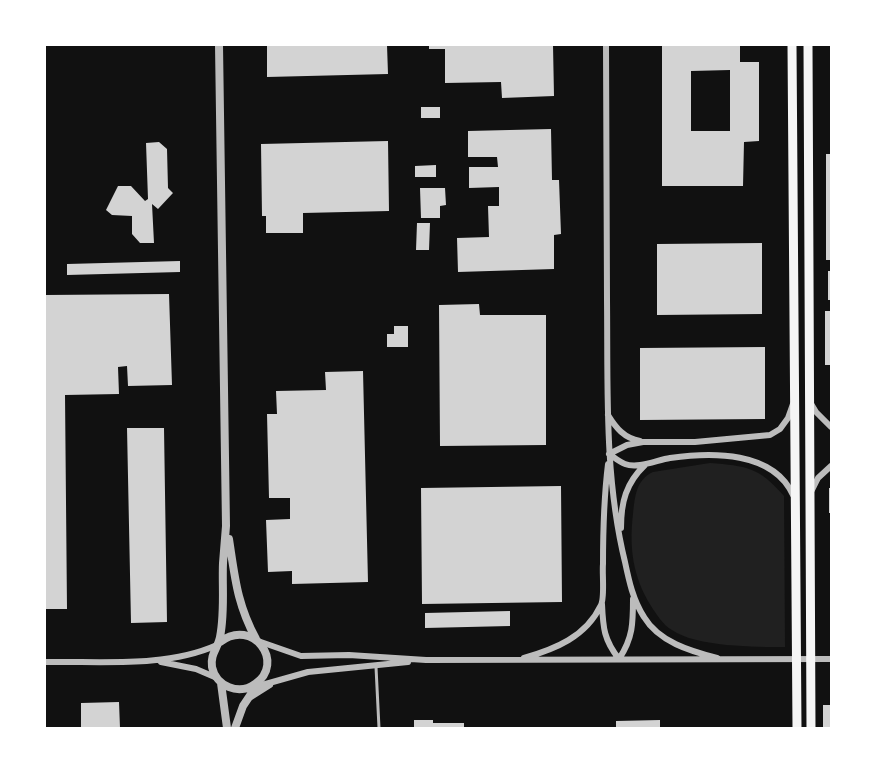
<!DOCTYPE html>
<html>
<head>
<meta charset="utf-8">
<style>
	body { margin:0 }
	#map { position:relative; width:876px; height:773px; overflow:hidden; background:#111; font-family:"Work Sans",sans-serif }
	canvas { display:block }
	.frame { position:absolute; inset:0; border:46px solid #fff; pointer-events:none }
</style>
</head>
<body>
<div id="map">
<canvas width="876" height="773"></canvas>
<div class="frame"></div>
</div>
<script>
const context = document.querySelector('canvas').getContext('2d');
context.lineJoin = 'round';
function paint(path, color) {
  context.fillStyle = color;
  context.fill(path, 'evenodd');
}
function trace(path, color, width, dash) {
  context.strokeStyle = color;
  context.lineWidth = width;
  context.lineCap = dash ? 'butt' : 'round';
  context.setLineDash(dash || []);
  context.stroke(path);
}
paint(new Path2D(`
	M 710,463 C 746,466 759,467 784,496 L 785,647 C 756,647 696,647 672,630 C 663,625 657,615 651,606 C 633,577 629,548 633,514 C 635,496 636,480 653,472 Z`), '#202020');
paint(new Path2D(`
	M 267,45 L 387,45 L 388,74 L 267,77 Z
	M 429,45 L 553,45 L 554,96 L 502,98 L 501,82 L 445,83 L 445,49 L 429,49 Z
	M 662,45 L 740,45 L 740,62 L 759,62 L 759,141 L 744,142 L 743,186 L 662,186 ZM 730,70 L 730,131 L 691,131 L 691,71 Z
	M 421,107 L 440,107 L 440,118 L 421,118 Z
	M 551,129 L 552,180 L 559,180 L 561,234 L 554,235 L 554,269 L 458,272 L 457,238 L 489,237 L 488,206 L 499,206 L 499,187 L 469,188 L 469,167 L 498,167 L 497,157 L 468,157 L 468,131 Z
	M 388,141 L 389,211 L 303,213 L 303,233 L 266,233 L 266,216 L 262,216 L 261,144 Z
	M 159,142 L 167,149 L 168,188 L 173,193 L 158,209 L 152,204 L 154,243 L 140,243 L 132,234 L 132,216 L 112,215 L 106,210 L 118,186 L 131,186 L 145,201 L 148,199 L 146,143 Z
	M 826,154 L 831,154 L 831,260 L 826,260 Z
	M 436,165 L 436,177 L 415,177 L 415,166 Z
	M 420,188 L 445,188 L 446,205 L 440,206 L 440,218 L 421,218 Z
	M 417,223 L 430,223 L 429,250 L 416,250 Z
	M 762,243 L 762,314 L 657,315 L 657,244 Z
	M 180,261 L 180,272 L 67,275 L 67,264 Z
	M 828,271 L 831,271 L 831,300 L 828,300 Z
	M 169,294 L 172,385 L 128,386 L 127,366 L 118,367 L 119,394 L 65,395 L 67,609 L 45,609 L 45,295 Z
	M 479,304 L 480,315 L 546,315 L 546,445 L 440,446 L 439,305 Z
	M 825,311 L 831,311 L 831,365 L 825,365 Z
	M 394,326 L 408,326 L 408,347 L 387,347 L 387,334 L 394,334 Z
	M 765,347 L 765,419 L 640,420 L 640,348 Z
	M 363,371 L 368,582 L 292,584 L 292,571 L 268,572 L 266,520 L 290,519 L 290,498 L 269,498 L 267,414 L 277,414 L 276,391 L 326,390 L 325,372 Z
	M 127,428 L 164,428 L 167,622 L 131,623 Z
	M 561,486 L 562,602 L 422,604 L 421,488 Z
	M 829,488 L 831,488 L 831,513 L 829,513 Z
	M 510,611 L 510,626 L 425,628 L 425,613 Z
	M 119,702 L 120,728 L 81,728 L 81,703 Z
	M 823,705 L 831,705 L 831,728 L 823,728 Z
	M 414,720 L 433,720 L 433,723 L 464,723 L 464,728 L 414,728 Z
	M 660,720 L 660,728 L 616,728 L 616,721 Z`), '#d3d3d3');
trace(new Path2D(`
	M 376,667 L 379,728`), '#bcbcbc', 3);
trace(new Path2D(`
	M 606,45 C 606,130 607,215 607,300 C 608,387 604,476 625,562 C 629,581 633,600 644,617 C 659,642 690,651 717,658
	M 810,402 L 816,412 L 831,427
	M 608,415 C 616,428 624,438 640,441
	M 609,454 L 627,445 L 643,442 L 695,442 L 770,435 L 780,429 L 788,418 L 793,404
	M 609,454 C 614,457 619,462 625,464 C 638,469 657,460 670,458 C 712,452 773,451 793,495
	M 812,490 L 818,478 L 831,466
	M 621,528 C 621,502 626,483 645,465
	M 602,604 C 603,628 604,640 619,659 C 633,638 633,623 633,599
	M 258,641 L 301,656 L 349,655 L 426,660 L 831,659
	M 524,658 C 555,649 586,637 601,605 C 605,597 602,574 603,564 C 603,530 604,497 608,464
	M 45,662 C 101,661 166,668 217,645
	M 161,662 L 196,669 L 217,678
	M 255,687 L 308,672 L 408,662
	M 251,697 L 270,685`), '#bcbcbc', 6);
trace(new Path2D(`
	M 219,45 L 226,526 C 225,538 224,551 223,563 C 222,587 225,612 220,637 C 218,648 210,654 212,667 C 216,686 239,696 255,684 C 286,663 253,617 220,642
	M 229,539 C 235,578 237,604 256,639
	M 221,683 L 227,728
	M 235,728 L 243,706 L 259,682`), '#bcbcbc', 8);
trace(new Path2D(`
	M 792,45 L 797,728
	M 808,45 L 811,728`), '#f5f5f5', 9);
</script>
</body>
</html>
